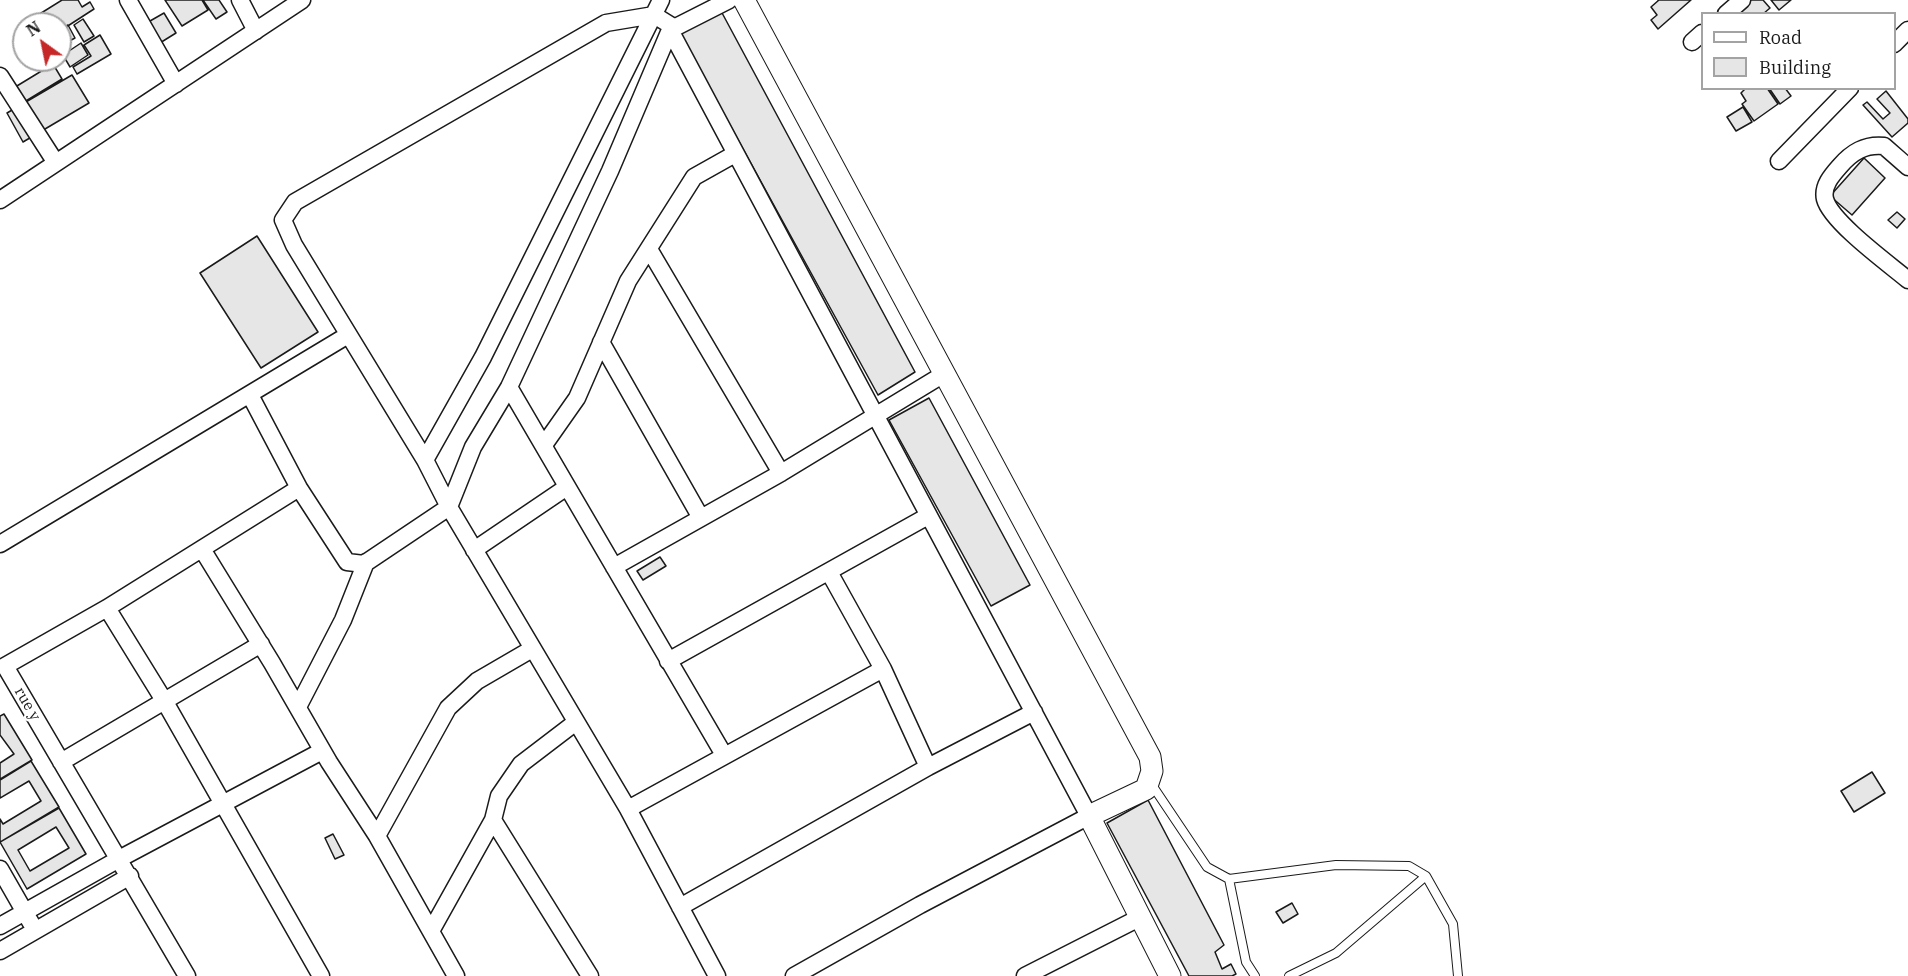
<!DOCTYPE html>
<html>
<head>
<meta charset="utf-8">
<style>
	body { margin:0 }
	#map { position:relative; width:1908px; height:976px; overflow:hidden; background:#fff; font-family:"IBM Plex Serif",serif }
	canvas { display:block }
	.legend { position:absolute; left:1701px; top:12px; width:195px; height:78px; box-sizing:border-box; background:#fff; border:2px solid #a3a3a3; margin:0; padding:8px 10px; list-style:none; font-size:18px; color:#1a1a1a }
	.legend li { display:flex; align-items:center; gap:12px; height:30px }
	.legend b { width:30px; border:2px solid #a3a3a3 }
	.north { position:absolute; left:12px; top:12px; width:60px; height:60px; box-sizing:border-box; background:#fff; border:2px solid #a3a3a3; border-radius:50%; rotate:327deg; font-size:16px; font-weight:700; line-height:24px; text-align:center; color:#1a1a1a }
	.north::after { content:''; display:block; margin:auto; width:21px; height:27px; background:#c62828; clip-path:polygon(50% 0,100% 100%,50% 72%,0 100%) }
</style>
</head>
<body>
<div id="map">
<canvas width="1908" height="976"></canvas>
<ul class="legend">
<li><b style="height:8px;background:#fff"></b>Road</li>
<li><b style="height:16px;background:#e6e6e6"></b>Building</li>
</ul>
<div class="north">N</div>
</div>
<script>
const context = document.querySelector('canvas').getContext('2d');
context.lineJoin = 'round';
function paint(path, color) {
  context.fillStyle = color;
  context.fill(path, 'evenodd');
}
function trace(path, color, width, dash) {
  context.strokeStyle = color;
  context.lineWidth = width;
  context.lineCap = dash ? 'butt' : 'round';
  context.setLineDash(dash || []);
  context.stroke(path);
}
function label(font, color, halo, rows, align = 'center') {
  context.font = font + ' "IBM Plex Serif",serif';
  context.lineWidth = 4.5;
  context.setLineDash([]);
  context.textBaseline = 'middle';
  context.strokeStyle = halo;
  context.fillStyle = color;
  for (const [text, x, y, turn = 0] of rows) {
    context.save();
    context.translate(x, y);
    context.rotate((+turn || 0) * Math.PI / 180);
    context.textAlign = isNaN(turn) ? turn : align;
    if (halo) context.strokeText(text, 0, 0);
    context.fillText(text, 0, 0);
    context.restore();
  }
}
const building = new Path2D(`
	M 62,0 L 78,0 L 82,7 L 90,2 L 94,9 L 60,31 L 60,24 L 44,24 L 38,15 Z
	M 165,0 L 202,0 L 208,10 L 182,26 Z
	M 203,0 L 219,0 L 227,12 L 216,19 Z
	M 1659,0 L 1658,0 L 1691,0 L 1658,29 L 1651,20 L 1657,15 L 1651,7 Z
	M 1731,0 L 1763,0 L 1770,8 L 1763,14 L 1741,14 Z
	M 1771,0 L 1791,0 L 1779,10 Z
	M 721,11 L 915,372 L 878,395 L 680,34 Z
	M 164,13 L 176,33 L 155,46 L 143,25 Z
	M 83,19 L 94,36 L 84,42 L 74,25 Z
	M 68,25 L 75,38 L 60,46 L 60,30 Z
	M 100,35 L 111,54 L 77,74 L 73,67 L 91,56 L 84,45 Z
	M 81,43 L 88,55 L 70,67 L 63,55 Z
	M 53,64 L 62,79 L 16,107 L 7,92 Z
	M 72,75 L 89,103 L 23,142 L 7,113 Z
	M 1746,88 L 1767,88 L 1778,104 L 1754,121 L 1742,104 L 1746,101 L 1741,93 Z
	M 1769,88 L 1785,88 L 1791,96 L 1780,104 Z
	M 1886,91 L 1908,119 L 1908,123 L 1892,137 L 1863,105 L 1867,102 L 1883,119 L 1890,113 L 1877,99 Z
	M 1743,107 L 1752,122 L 1736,131 L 1727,117 Z
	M 1864,158 L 1885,178 L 1852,215 L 1830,196 Z
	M 1897,212 L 1905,219 L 1897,228 L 1888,220 Z
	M 257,236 L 318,332 L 261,368 L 200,273 Z
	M 929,398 L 1030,585 L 991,606 L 889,420 Z
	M 660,557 L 666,566 L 643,580 L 637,571 Z
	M 4,714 L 32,760 L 0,779 L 0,763 L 14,754 L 0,735 L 0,716 Z
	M 31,761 L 59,807 L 0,842 L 0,819 L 3,824 L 41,801 L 29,781 L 0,798 L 0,780 Z
	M 1872,772 L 1885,793 L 1854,812 L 1841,791 Z
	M 1148,800 L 1224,945 L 1215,952 L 1222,969 L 1231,964 L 1236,974 L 1232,976 L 1189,976 L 1107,823 Z
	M 59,808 L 86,854 L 27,889 L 0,842 ZM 56,827 L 69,848 L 30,871 L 18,850 Z
	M 333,834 L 344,855 L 335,859 L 325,838 Z
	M 1292,903 L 1298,914 L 1283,923 L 1276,912 Z`);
paint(building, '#e6e6e6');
trace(building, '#1a1a1a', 1.5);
const service = new Path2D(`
	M 1150,782 L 1207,867 L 1229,879 L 1336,865 L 1409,866 L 1426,876 L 1453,924 L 1458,976
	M 1229,879 L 1246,962 L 1255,976
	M 1289,976 L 1336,953 L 1426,876`);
const minor = new Path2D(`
	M 128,0 L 176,84
	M 240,0 L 256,31
	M 1726,14 L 1742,0
	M 675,28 L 654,15 L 606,23 L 295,202 L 283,220 L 294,245 L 425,460 L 449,507 L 628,809 L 717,976
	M 670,30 L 1089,816 L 920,905 L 794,976
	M 1692,42 L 1702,33
	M 1894,44 L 1908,30
	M 0,76 L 56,163
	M 1779,161 L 1850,88
	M 1908,167 L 1884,146 C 1865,144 1852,152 1840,166 C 1832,175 1822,186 1825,199 C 1831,222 1889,264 1908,280
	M 0,200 L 302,0
	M 649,249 L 781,473
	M 601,342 L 701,518
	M 509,387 L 724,755
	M 250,395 L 299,488 L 347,562 L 364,564 L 449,507 L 473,447 L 509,387 L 610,171 L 670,30 L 729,0
	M 544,445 L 577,398 L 628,281 L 694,177 L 735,154
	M 425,460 L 483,357 L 661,0
	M 0,544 L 348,335
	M 202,549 L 272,663 L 329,762 L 377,836 L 456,976
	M 474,550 L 567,487
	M 614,567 L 781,473 L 944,374
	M 829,572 L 883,669 L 928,767
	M 107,608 L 165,702 L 321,976
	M 668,661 L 928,516
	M 298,707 L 343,620 L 366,562
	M 61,762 L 261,644
	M 628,809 L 883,669
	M 493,820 L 590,976
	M 377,836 L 448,708 L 477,681 L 532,649
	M 0,869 L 31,923
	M 680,907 L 928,767 L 1034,712
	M 0,926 L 119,859 L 322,751
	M 431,931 L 493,820 L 499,796 L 521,764 L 576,722
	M 0,951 L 130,876
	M 187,976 L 5,666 L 107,608 L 299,488
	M 1025,976 L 1141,917`);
const tertiary = new Path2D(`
	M 744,0 L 1150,757 L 1152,771 L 1146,789 L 1089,816 L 1170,976`);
trace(service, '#1a1a1a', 10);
trace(minor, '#1a1a1a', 19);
trace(tertiary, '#1a1a1a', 23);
trace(service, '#fff', 8);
trace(minor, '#fff', 16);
trace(tertiary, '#fff', 21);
label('15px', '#1a1a1a', '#fff', [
	["rue y",27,704,60]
]);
</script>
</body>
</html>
